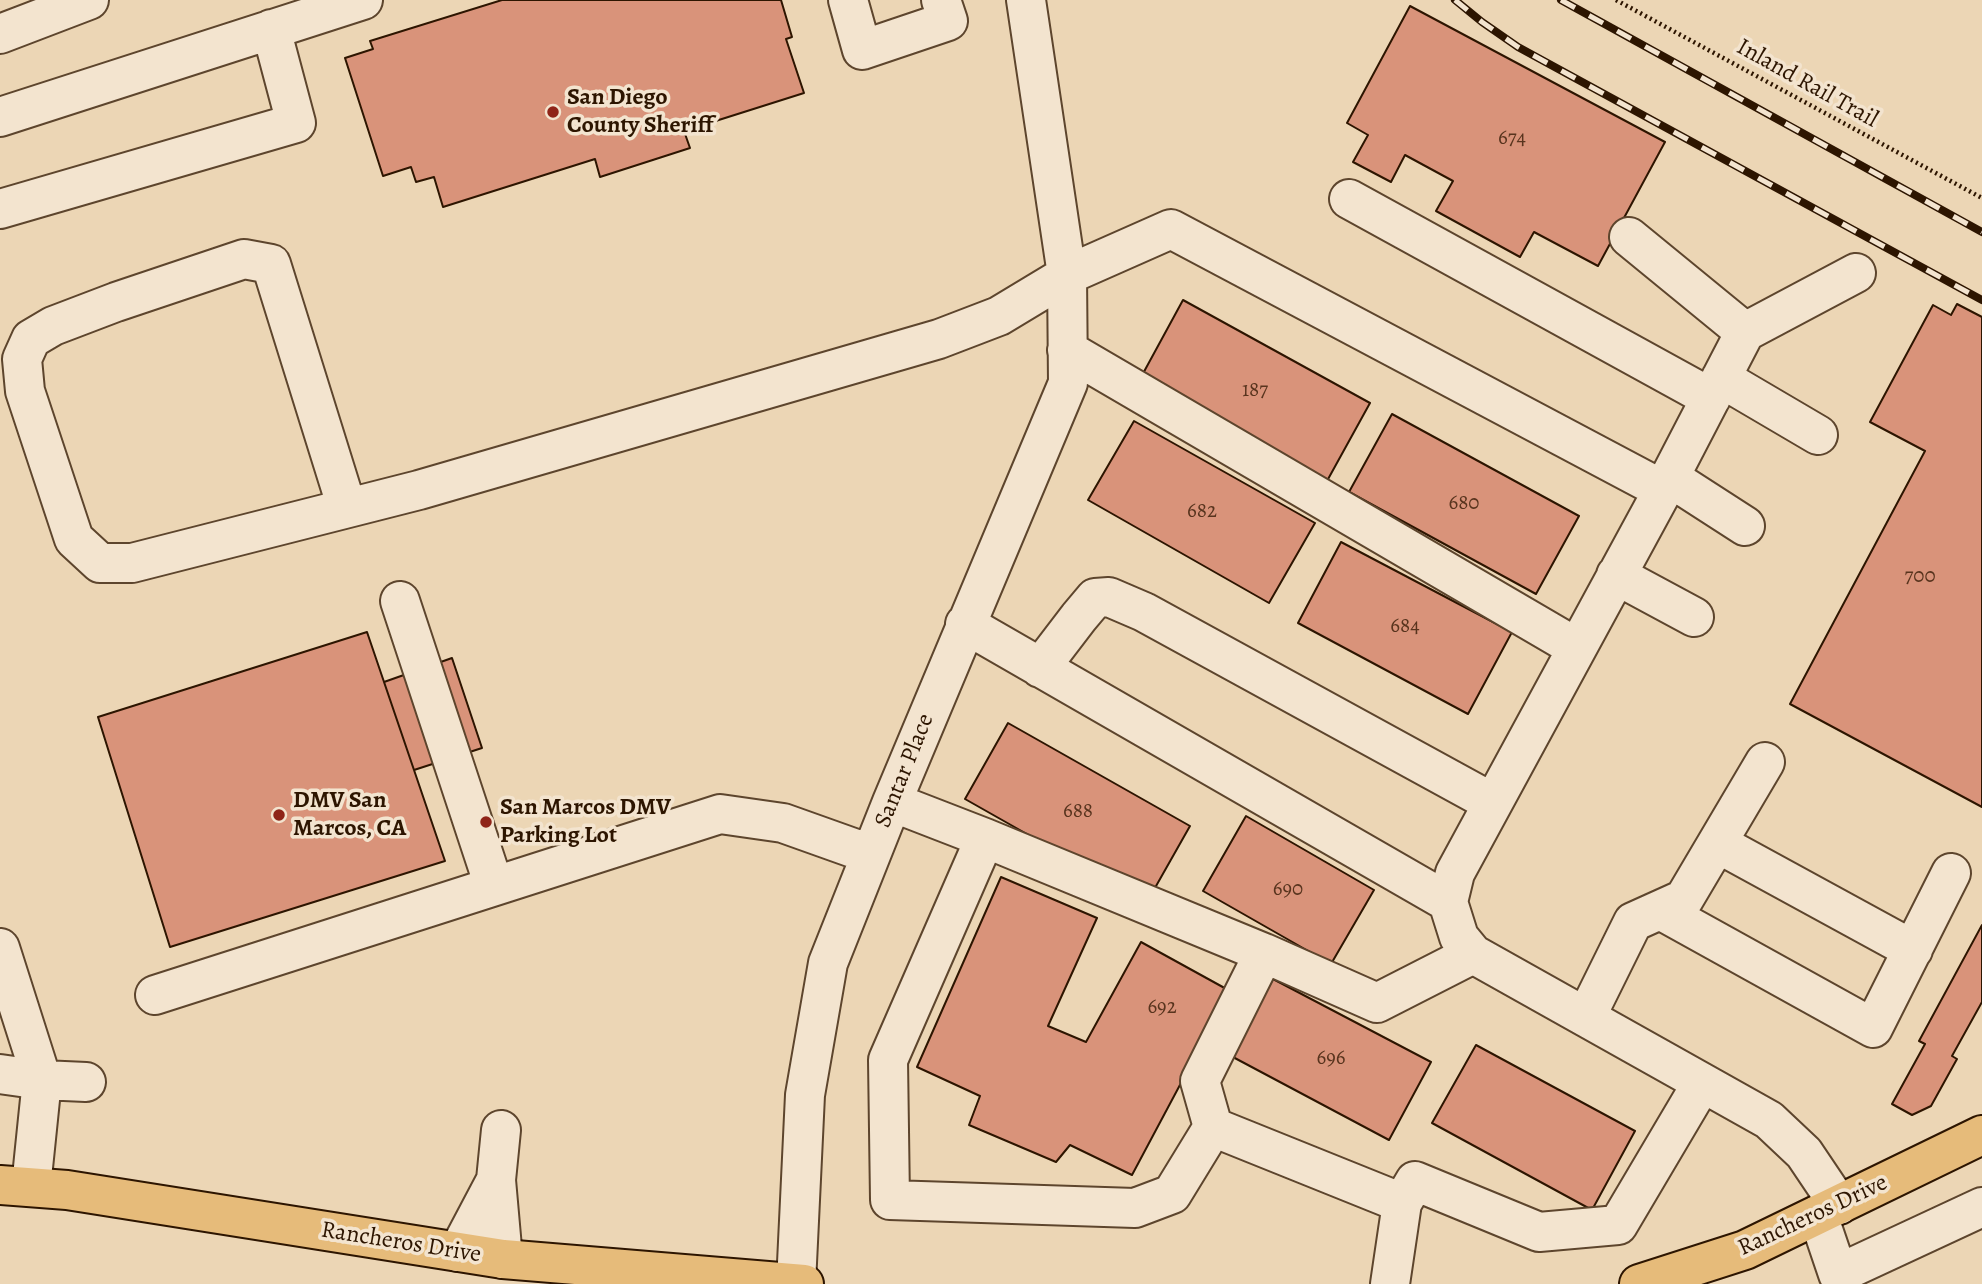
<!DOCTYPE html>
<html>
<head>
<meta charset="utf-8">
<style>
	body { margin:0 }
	canvas { display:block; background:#ecd6b5 }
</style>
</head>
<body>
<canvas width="1982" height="1284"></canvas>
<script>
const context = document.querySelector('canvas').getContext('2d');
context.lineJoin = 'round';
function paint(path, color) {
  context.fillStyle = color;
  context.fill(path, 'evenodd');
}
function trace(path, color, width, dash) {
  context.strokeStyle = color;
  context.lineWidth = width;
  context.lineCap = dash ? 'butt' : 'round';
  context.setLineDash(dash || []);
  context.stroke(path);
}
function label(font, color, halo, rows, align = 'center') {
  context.font = font + ' Alegreya,serif';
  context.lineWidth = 7;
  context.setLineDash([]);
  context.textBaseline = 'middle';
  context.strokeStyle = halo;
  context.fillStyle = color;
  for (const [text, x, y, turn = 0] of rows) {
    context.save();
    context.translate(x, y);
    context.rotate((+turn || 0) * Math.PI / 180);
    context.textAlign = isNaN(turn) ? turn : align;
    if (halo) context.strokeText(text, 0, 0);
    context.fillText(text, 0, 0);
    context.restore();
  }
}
const building = new Path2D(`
	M 502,0 L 781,0 L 792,37 L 786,39 L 804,93 L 684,131 L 690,148 L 600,177 L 595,159 L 443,207 L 434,177 L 416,182 L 411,167 L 383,176 L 345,58 L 373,49 L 370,41 Z
	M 1410,6 L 1665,142 L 1598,266 L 1534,232 L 1520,257 L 1436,211 L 1453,181 L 1405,155 L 1391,182 L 1353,162 L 1368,135 L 1347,123 Z
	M 1183,300 L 1370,403 L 1327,481 L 1140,379 Z
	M 1957,304 L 1982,317 L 1982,807 L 1790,704 L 1925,451 L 1870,422 L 1933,305 L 1951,315 Z
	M 1392,414 L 1579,516 L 1536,594 L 1349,492 Z
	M 1134,421 L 1315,523 L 1269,603 L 1088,500 Z
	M 1341,542 L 1512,632 L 1468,714 L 1298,623 Z
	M 367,632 L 445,861 L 170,947 L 98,717 Z
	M 452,658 L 482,748 L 414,770 L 384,682 Z
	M 1008,723 L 1190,826 L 1147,902 L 965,799 Z
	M 1246,816 L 1374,890 L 1331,964 L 1203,891 Z
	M 1001,877 L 1097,918 L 1048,1026 L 1086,1042 L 1141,942 L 1230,991 L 1132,1175 L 1070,1145 L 1056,1162 L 969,1125 L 980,1096 L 917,1067 Z
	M 1982,925 L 1982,1002 L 1952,1056 L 1957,1059 L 1931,1106 L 1912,1115 L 1892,1104 L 1925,1044 L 1919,1041 Z
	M 1273,979 L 1431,1062 L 1389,1140 L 1231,1056 Z
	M 1476,1045 L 1635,1131 L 1592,1210 L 1432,1123 Z`);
paint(building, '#d9937a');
trace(building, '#2d1500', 2);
const minor = new Path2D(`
	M 848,0 L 862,50 L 948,21 L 941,0
	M 0,34 L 89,0
	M 0,117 L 363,0
	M 1349,199 L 1711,398
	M 0,209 L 296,123 L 271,29
	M 1629,237 L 1745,332
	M 1067,350 L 1577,648
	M 1721,378 L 1818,435
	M 1669,477 L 1745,526
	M 347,508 L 271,264 L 244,259 L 116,302 L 53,326 L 31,339 L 22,359 L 25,391 L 74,539 L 100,563 L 132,563 L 419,490 L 939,339 L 999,316 L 1067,275 L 1171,229 L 1663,490
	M 1616,575 L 1694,617
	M 400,601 L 494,886
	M 965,624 L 1448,902
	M 1040,668 L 1079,617 L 1095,598 L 1109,597 L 1144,612 L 1493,803
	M 892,802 L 985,838 L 1264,953 L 1200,1081 L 1213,1127 L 1402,1203 L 1390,1284
	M 985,838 L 888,1060 L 890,1200 L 1135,1208 L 1172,1194 L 1213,1127
	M 1717,843 L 1913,950
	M 1660,910 L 1873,1028 L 1951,873
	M 0,948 L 42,1080 L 31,1187
	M 1264,953 L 1377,1003 L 1473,954
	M 155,995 L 720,814 L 783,823 L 870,854
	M 1586,1017 L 1633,922 L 1684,899 L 1765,762
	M 0,1074 L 42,1080 L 86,1082
	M 501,1130 L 496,1180 L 503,1259
	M 1402,1203 L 1415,1181 L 1539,1232 L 1618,1225 L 1702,1083
	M 1839,1205 L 1804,1153 L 1769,1120 L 1473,954 L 1459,937 L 1448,902 L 1455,873 L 1663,490 L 1745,332 L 1856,273
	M 1818,1215 L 1838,1274 L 1982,1207
	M 458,1252 L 496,1180
	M 796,1284 L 805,1095 L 828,963 L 892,802 L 1068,383 L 1067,275 L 1026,0`);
const major = new Path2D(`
	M 0,1185 L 67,1190 L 503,1259 L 804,1284
	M 1639,1284 L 1745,1250 L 1982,1135`);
trace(minor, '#5d452d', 42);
trace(major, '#2d1500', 42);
trace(new Path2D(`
	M 1616,0 L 1982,198`), '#2d1500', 4.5, [2, 3.5]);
trace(minor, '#f3e4cf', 38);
trace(major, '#e6bb7a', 38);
const rail = new Path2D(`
	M 1455,0 L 1482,22 L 1518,47 L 1982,300
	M 1561,0 L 1982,232`);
trace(rail, '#2d1500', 8);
trace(rail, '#f3e4cf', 5, [16]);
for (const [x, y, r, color] of [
	[553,112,7,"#8f2418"],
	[279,815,7,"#8f2418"],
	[486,822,7,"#8f2418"]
]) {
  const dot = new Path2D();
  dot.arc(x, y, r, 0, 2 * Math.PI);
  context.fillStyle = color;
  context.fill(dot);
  trace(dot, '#f3e4cf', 2.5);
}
label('21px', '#58341e', null, [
	["674",1512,139],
	["187",1255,391],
	["680",1464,504],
	["682",1202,512],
	["700",1920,577],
	["684",1405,627],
	["688",1078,812],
	["690",1288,890],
	["692",1162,1008],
	["696",1331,1059]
]);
label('24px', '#2d1500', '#f3e4cf', [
	["Inland Rail Trail",1807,84,29],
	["Santar Place",905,771,-68],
	["Rancheros Drive",1813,1216,-25],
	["Rancheros Drive",401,1243,9]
]);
label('bold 24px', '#2d1500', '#f3e4cf', [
	["San Diego",567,98],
	["County Sheriff",567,126],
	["DMV San",293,801],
	["Marcos, CA",293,829],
	["San Marcos DMV",500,808],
	["Parking Lot",500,836]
], 'left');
</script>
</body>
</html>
